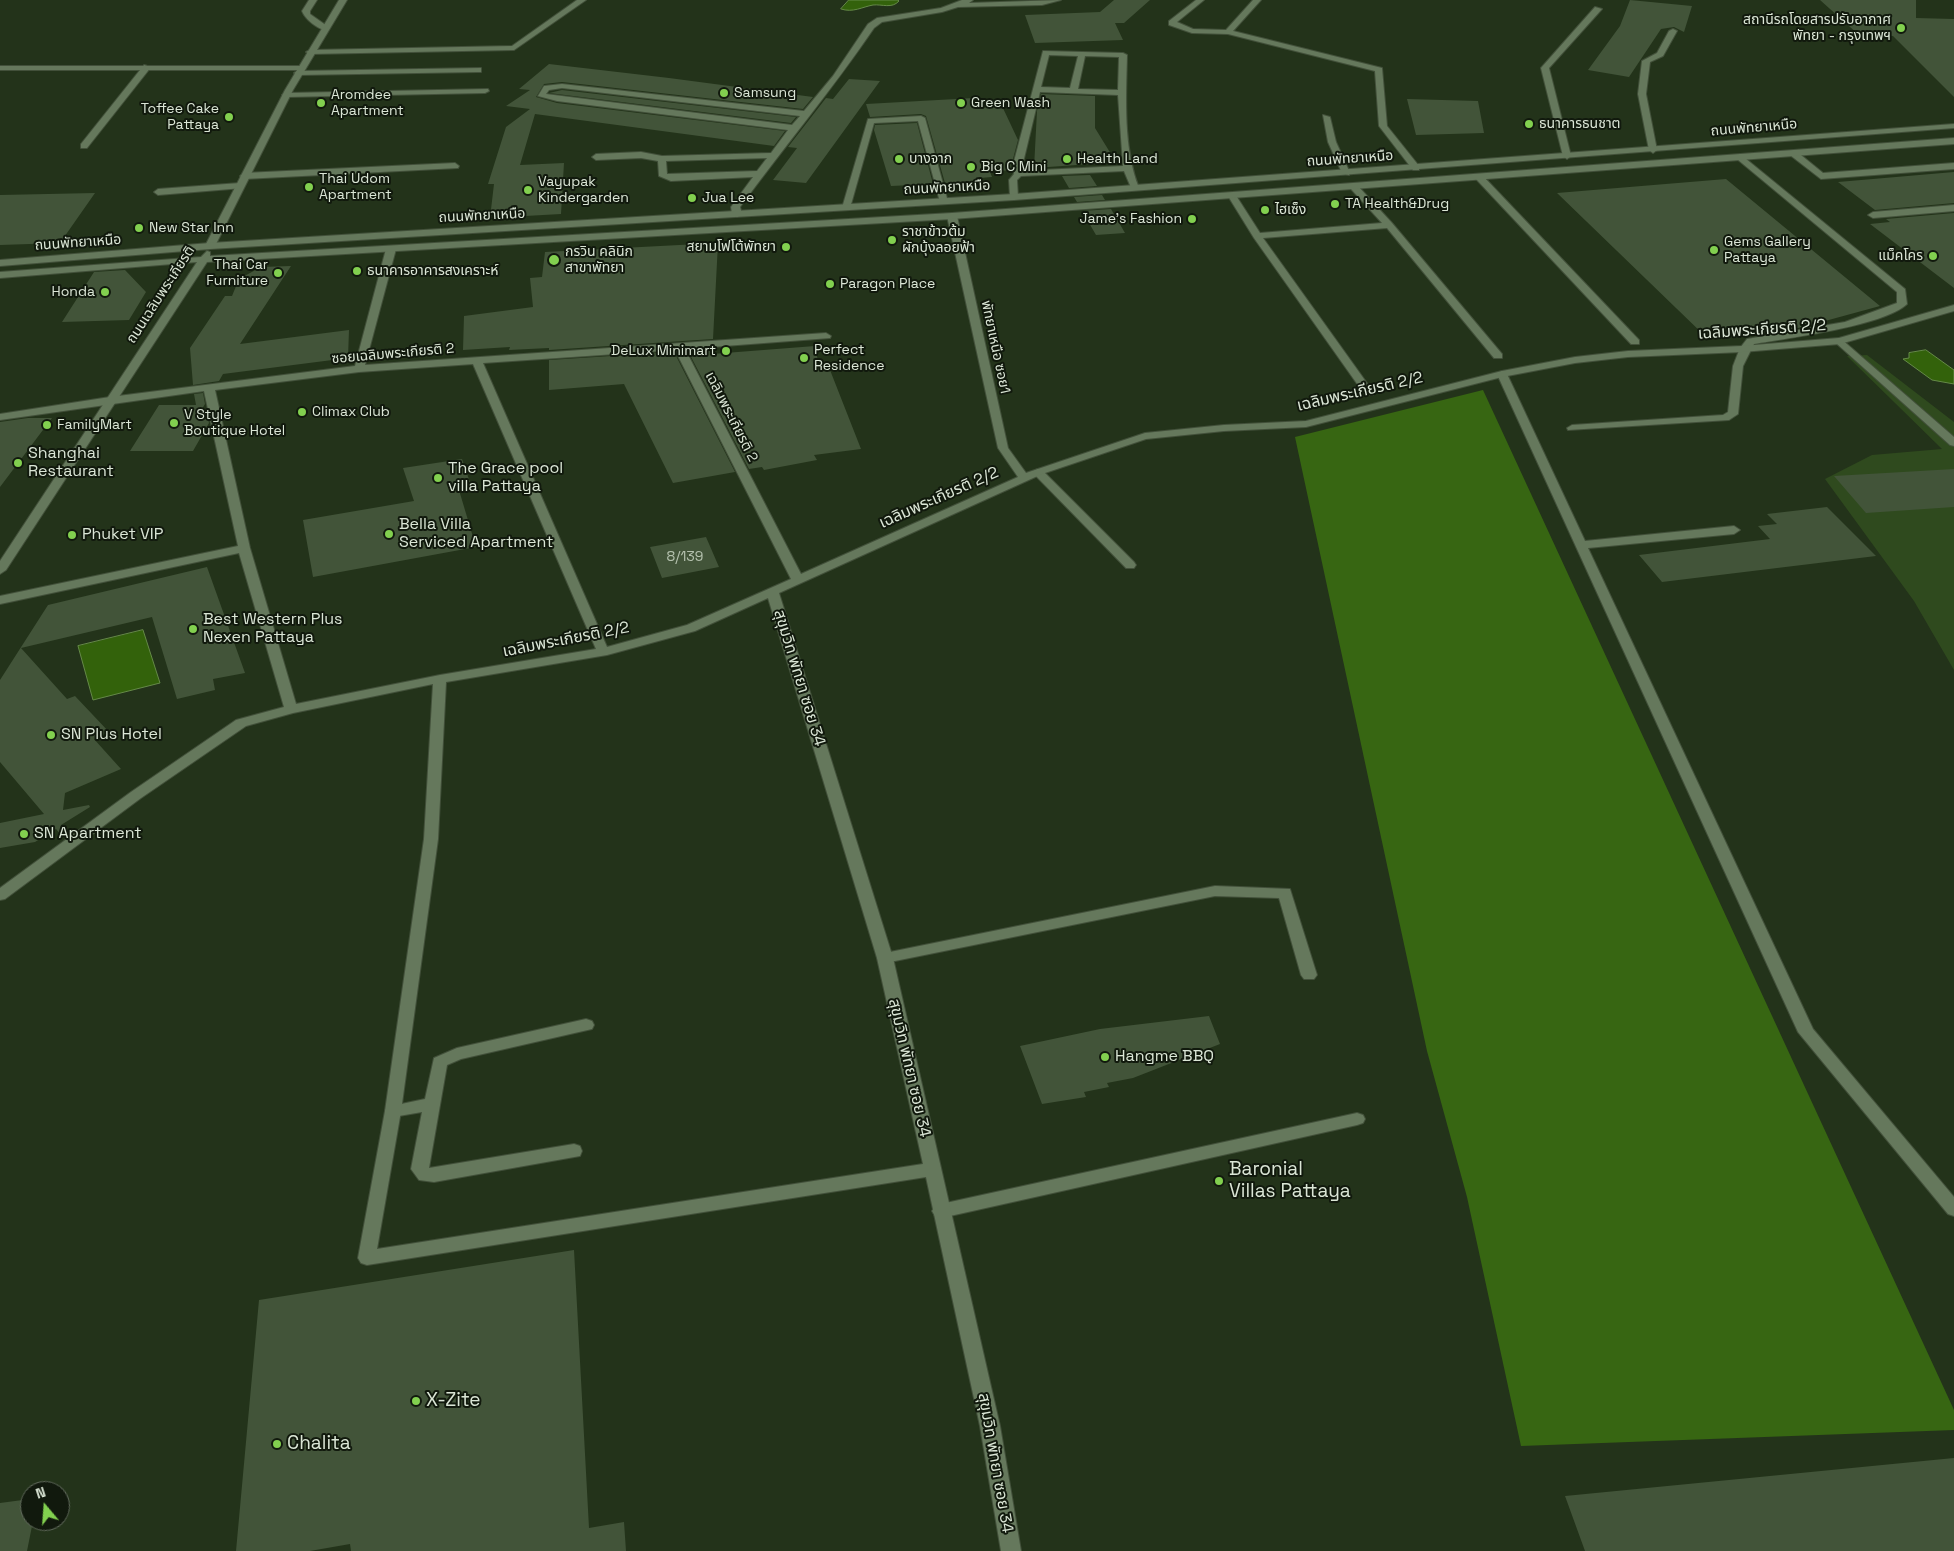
<!DOCTYPE html>
<html>
<head>
<meta charset="utf-8">
<style>
	body { margin:0 }
	#map { position:relative; width:1954px; height:1551px; overflow:hidden; background:#23331a; font-family:"Space Grotesk",sans-serif }
	canvas { display:block }
	.north { position:absolute; left:20px; top:1481px; width:50px; height:50px; box-sizing:border-box; background:#11190d; border:1px solid #626b5d; border-radius:50%; rotate:342deg; font-size:14px; font-weight:700; line-height:20px; text-align:center; color:#dbe6d6 }
	.north::after { content:''; display:block; margin:auto; width:18px; height:22px; background:#82d04f; clip-path:polygon(50% 0,100% 100%,50% 72%,0 100%) }
</style>
</head>
<body>
<div id="map">
<canvas width="1954" height="1551"></canvas>
<div class="north">N</div>
</div>
<script>
const context = document.querySelector('canvas').getContext('2d');
context.lineJoin = 'round';
function paint(path, color) {
  context.fillStyle = color;
  context.fill(path, 'evenodd');
}
function trace(path, color, width, dash) {
  context.strokeStyle = color;
  context.lineWidth = width;
  context.lineCap = dash ? 'butt' : 'round';
  context.setLineDash(dash || []);
  context.stroke(path);
}
function label(font, color, halo, rows, align = 'center') {
  context.font = font + ' "Space Grotesk","Noto Sans Thai",sans-serif';
  context.lineWidth = 4;
  context.setLineDash([]);
  context.textBaseline = 'middle';
  context.strokeStyle = halo;
  context.fillStyle = color;
  for (const [text, x, y, turn = 0] of rows) {
    context.save();
    context.translate(x, y);
    context.rotate((+turn || 0) * Math.PI / 180);
    context.textAlign = isNaN(turn) ? turn : align;
    if (halo) context.strokeText(text, 0, 0);
    context.fillText(text, 0, 0);
    context.restore();
  }
}
paint(new Path2D(`
	M 1867,355 L 1954,422 L 1954,670 L 1914,601 L 1825,479 L 1872,455 L 1942,449 L 1847,356 Z`), '#2f4a1e');
paint(new Path2D(`
	M 1483,390 L 1954,1410 L 1954,1430 L 1521,1446 L 1467,1197 L 1427,1051 L 1295,437 Z`), '#376612');
const water = new Path2D(`
	M 849,0 L 898,0 L 899,1 C 892,9 882,4 873,5 C 862,7 853,13 841,9 Z
	M 1926,350 L 1954,370 L 1954,384 L 1932,380 L 1903,359 L 1909,358 L 1909,353 Z
	M 143,630 L 160,683 L 93,700 L 78,646 Z`);
paint(water, '#33620b');
trace(water, '#658a48', 1);
paint(new Path2D(`
	M 1114,0 L 1150,0 L 1124,23 L 1115,23 L 1123,40 L 1035,43 L 1025,15 L 1100,12 Z
	M 1630,0 L 1692,6 L 1684,32 L 1674,27 L 1661,29 L 1629,77 L 1588,70 L 1620,26 Z
	M 1820,0 L 1916,0 L 1916,18 L 1954,19 L 1954,97 L 1893,36 L 1859,35 Z
	M 549,64 L 669,78 L 813,97 L 803,109 L 562,82 L 544,84 L 536,97 L 557,103 L 785,131 L 774,146 L 535,114 L 520,165 L 564,163 L 561,214 L 490,218 L 494,184 L 488,184 L 506,127 L 530,109 L 506,106 L 530,90 L 519,89 Z
	M 849,79 L 880,81 L 806,183 L 773,180 L 797,148 L 788,147 L 826,98 L 833,99 Z
	M 562,90 L 796,117 L 791,123 L 549,93 Z
	M 1041,94 L 1095,96 L 1095,128 L 1111,154 L 1100,155 L 1105,163 L 1034,168 L 1037,111 Z
	M 974,98 L 979,108 L 1002,106 L 1018,140 L 1010,170 L 990,172 L 992,177 L 980,178 L 981,181 L 945,183 L 926,116 L 921,114 L 870,117 L 866,104 Z
	M 1407,99 L 1478,101 L 1484,133 L 1416,135 Z
	M 917,123 L 933,184 L 891,186 L 874,130 L 875,125 Z
	M 1954,172 L 1954,203 L 1875,210 L 1838,182 Z
	M 1090,175 L 1097,186 L 1069,188 L 1062,176 Z
	M 1726,179 L 1880,306 L 1803,327 L 1760,335 L 1757,332 L 1706,337 L 1557,193 Z
	M 95,193 L 60,243 L 0,245 L 0,195 Z
	M 1102,195 L 1105,200 L 1077,202 L 1074,197 Z
	M 1111,209 L 1125,233 L 1096,235 L 1082,211 Z
	M 1954,213 L 1954,288 L 1870,224 L 1890,222 L 1886,219 Z
	M 718,243 L 713,339 L 549,350 L 549,348 L 509,350 L 510,347 L 463,350 L 464,316 L 533,307 L 530,278 L 542,277 L 545,252 Z
	M 291,266 L 240,344 L 349,330 L 348,358 L 223,374 L 219,381 L 193,385 L 190,348 L 225,296 L 232,296 L 239,279 L 261,267 Z
	M 125,270 L 146,292 L 129,320 L 62,322 L 94,272 Z
	M 815,346 L 820,371 L 830,370 L 861,449 L 814,455 L 817,460 L 764,470 L 762,467 L 749,469 L 688,351 L 712,349 L 712,354 Z
	M 674,352 L 735,472 L 673,483 L 624,384 L 549,390 L 549,360 Z
	M 203,393 L 205,404 L 196,419 L 208,419 L 209,423 L 193,451 L 130,451 L 159,405 L 196,405 L 194,394 Z
	M 28,418 L 52,418 L 0,487 L 0,422 Z
	M 462,459 L 472,488 L 459,490 L 476,547 L 313,577 L 303,520 L 414,501 L 403,468 Z
	M 1954,469 L 1954,507 L 1866,513 L 1834,476 Z
	M 1827,507 L 1876,556 L 1662,582 L 1639,555 L 1770,539 L 1758,526 L 1777,524 L 1767,514 Z
	M 706,537 L 719,567 L 662,578 L 650,547 Z
	M 207,567 L 245,673 L 213,679 L 215,690 L 177,699 L 152,617 L 21,648 L 67,699 L 75,696 L 109,732 L 94,739 L 121,769 L 65,793 L 63,810 L 89,805 L 90,807 L 61,825 L 60,834 L 56,829 L 35,842 L 0,848 L 0,823 L 44,814 L 0,762 L 0,680 L 48,605 Z
	M 1209,1016 L 1220,1044 L 1133,1078 L 1107,1083 L 1109,1087 L 1084,1092 L 1086,1097 L 1042,1104 L 1020,1046 L 1100,1029 Z
	M 574,1250 L 589,1528 L 624,1522 L 626,1551 L 351,1551 L 350,1544 L 310,1551 L 236,1551 L 259,1300 Z
	M 1954,1458 L 1954,1551 L 1585,1551 L 1565,1496 Z
	M 30,1499 L 30,1521 L 33,1521 L 27,1551 L 0,1551 L 0,1503 Z`), '#425439');
const service = new Path2D(`
	M 309,0 L 317,0 L 310,11 L 310,14 L 327,26 L 327,30 C 318,30 305,19 302,11 Z
	M 577,0 L 586,0 L 514,50 L 310,54 L 306,52 L 310,50 L 512,46 Z
	M 962,0 L 973,0 L 969,3 L 1061,0 L 1042,5 L 958,7 L 942,12 L 882,22 L 874,28 C 832,90 784,147 740,207 L 742,214 L 737,217 L 732,214 L 731,207 L 753,177 L 671,181 L 659,176 L 658,161 L 641,158 L 596,160 L 592,157 L 596,154 L 641,152 L 662,156 L 771,153 L 788,130 L 557,101 L 538,96 L 544,86 L 562,84 L 804,111 L 833,76 L 868,24 L 877,18 L 941,8 ZM 562,88 L 800,116 L 792,125 L 546,94 L 549,90 ZM 767,158 L 757,171 L 667,174 L 666,161 Z
	M 1196,0 L 1204,0 L 1177,22 L 1193,29 L 1226,30 L 1253,0 L 1261,0 L 1233,31 L 1382,68 L 1387,126 L 1419,166 L 1419,170 L 1413,170 L 1379,126 L 1375,71 L 1228,34 L 1192,33 L 1169,25 L 1169,21 Z
	M 1595,7 L 1602,9 L 1549,68 L 1571,156 L 1567,159 L 1563,156 L 1541,68 Z
	M 1673,29 L 1677,31 L 1663,56 L 1650,62 L 1646,94 L 1657,150 L 1653,153 L 1649,150 L 1638,94 L 1642,61 L 1657,53 L 1669,31 Z
	M 1043,51 L 1123,53 L 1127,55 C 1126,98 1123,148 1139,188 L 1138,190 L 1132,190 L 1124,171 L 1021,176 L 1017,180 L 1018,197 L 1014,200 L 1010,197 L 1009,180 L 1014,174 L 1012,169 ZM 1049,55 L 1078,56 L 1070,88 L 1041,87 ZM 1085,56 L 1119,57 L 1118,90 L 1078,89 ZM 1040,92 L 1118,95 L 1123,166 L 1021,171 Z
	M 144,65 L 151,67 L 87,148 L 81,148 L 81,144 Z
	M 481,68 L 481,72 L 478,72 L 298,75 L 294,73 L 298,71 Z
	M 488,89 L 489,91 L 485,93 L 286,97 L 282,95 L 286,93 Z
	M 1323,115 L 1330,117 L 1336,142 L 1350,173 L 1349,175 L 1342,173 L 1328,142 Z
	M 921,116 L 925,118 L 948,202 L 947,204 L 940,202 L 918,121 L 874,123 L 850,208 L 843,210 L 842,208 L 868,119 Z
	M 1790,151 L 1796,151 L 1823,173 L 1954,163 L 1954,169 L 1821,179 L 1790,155 Z
	M 1740,154 L 1905,289 L 1907,304 C 1884,326 1788,338 1754,344 L 1743,366 L 1738,414 L 1729,420 L 1568,430 L 1567,428 L 1572,425 L 1723,415 L 1728,412 L 1733,366 L 1740,348 L 1747,339 L 1845,322 L 1897,303 L 1897,292 L 1737,159 L 1736,157 Z
	M 240,183 L 244,186 L 243,188 L 158,195 L 154,192 L 158,189 Z
	M 1954,205 L 1954,211 L 1873,218 L 1868,215 L 1873,212 Z
	M 1840,338 L 1954,437 L 1954,446 L 1950,445 L 1836,343 L 1836,339 Z
	M 1502,371 L 1507,374 L 1585,541 L 1734,526 L 1740,530 L 1734,534 L 1588,548 L 1813,1029 L 1954,1197 L 1954,1216 L 1948,1214 L 1798,1032 L 1497,374 Z
	M 1038,469 L 1042,470 L 1134,562 L 1136,565 L 1134,568 L 1126,568 L 1034,474 L 1032,472 Z
	M 1215,886 L 1290,889 L 1317,975 L 1314,979 L 1304,979 L 1301,975 L 1279,898 L 1215,896 L 885,963 L 880,962 L 877,958 L 880,954 L 885,953 Z
	M 586,1019 L 592,1021 L 594,1025 L 592,1029 L 461,1059 L 447,1065 L 429,1168 L 574,1144 L 580,1146 L 582,1151 L 580,1156 L 434,1182 L 419,1180 L 411,1169 L 422,1112 L 393,1117 L 387,1115 L 385,1111 L 387,1107 L 425,1099 L 434,1058 L 457,1048 Z
	M 1357,1113 L 1363,1115 L 1365,1119 L 1363,1123 L 1357,1125 L 941,1218 L 935,1216 L 932,1211 L 935,1206 L 941,1204 Z`);
const minor = new Path2D(`
	M 0,66 L 300,66 L 304,68 L 300,70 L 0,70 Z
	M 455,163 L 459,166 L 458,168 L 244,179 L 240,176 L 244,173 Z
	M 1476,175 L 1482,175 L 1639,340 L 1639,344 L 1631,344 L 1476,179 Z
	M 1351,185 L 1357,185 L 1392,223 L 1502,354 L 1502,358 L 1494,358 L 1387,228 L 1263,238 L 1374,393 L 1373,395 L 1365,395 L 1254,238 L 1228,196 L 1235,194 L 1260,233 L 1382,223 L 1351,189 Z
	M 952,213 L 957,216 L 1008,448 L 1026,473 L 1145,433 L 1224,425 L 1306,421 L 1502,371 L 1575,357 L 1628,351 L 1742,346 L 1839,338 L 1954,305 L 1954,311 L 1840,344 L 1742,352 L 1628,357 L 1575,363 L 1502,377 L 1306,427 L 1224,431 L 1146,439 L 1042,474 L 779,593 L 893,958 L 1000,1426 L 1021,1551 L 1001,1551 L 980,1426 L 926,1177 L 367,1265 L 361,1263 L 358,1258 L 385,1111 L 424,839 L 433,684 L 293,713 L 246,726 L 141,798 L 5,899 L 0,900 L 0,888 L 131,792 L 236,720 L 284,707 L 239,553 L 0,604 L 0,596 L 238,546 L 204,391 L 0,420 L 0,414 L 110,397 L 355,366 L 386,249 L 391,246 L 396,249 L 365,365 L 826,333 L 831,336 L 830,338 L 685,349 L 801,574 L 1018,477 L 998,448 L 947,216 ZM 675,350 L 791,579 L 687,625 L 607,647 L 483,363 ZM 473,364 L 596,649 L 440,675 L 296,704 L 250,548 L 215,390 L 359,372 ZM 768,598 L 877,958 L 923,1164 L 377,1249 L 401,1111 L 438,839 L 446,682 L 607,655 L 695,631 Z`);
const tertiary = new Path2D(`
	M 339,0 L 347,0 L 293,90 L 215,246 L 207,248 L 205,246 L 285,90 Z`);
const secondary = new Path2D(`
	M 1954,124 L 1954,128 L 1014,200 L 210,249 L 0,266 L 0,260 L 210,243 L 1014,194 Z
	M 1954,138 L 1954,144 L 952,219 L 207,262 L 6,570 L 0,574 L 0,561 L 197,262 L 0,278 L 0,272 L 201,257 L 207,251 L 210,252 L 210,256 L 952,213 Z`);
trace(service, '#42503a', 2);
trace(minor, '#42503a', 2);
trace(tertiary, '#42503a', 2);
trace(secondary, '#42503a', 2);
paint(service, '#65785c');
paint(minor, '#65785c');
paint(tertiary, '#65785c');
paint(secondary, '#65785c');
for (const [x, y, r, color] of [
	[1901,28,5,"#82d04f"],
	[724,93,5,"#82d04f"],
	[321,103,5,"#82d04f"],
	[961,103,5,"#82d04f"],
	[229,117,5,"#82d04f"],
	[1529,124,5,"#82d04f"],
	[899,159,5,"#82d04f"],
	[1067,159,5,"#82d04f"],
	[971,167,5,"#82d04f"],
	[309,187,5,"#82d04f"],
	[528,190,5,"#82d04f"],
	[692,198,5,"#82d04f"],
	[1335,204,5,"#82d04f"],
	[1265,210,5,"#82d04f"],
	[1192,219,5,"#82d04f"],
	[139,228,5,"#82d04f"],
	[892,240,5,"#82d04f"],
	[786,247,5,"#82d04f"],
	[1714,250,5,"#82d04f"],
	[1933,256,5,"#82d04f"],
	[554,260,6,"#82d04f"],
	[357,271,5,"#82d04f"],
	[278,273,5,"#82d04f"],
	[830,284,5,"#82d04f"],
	[105,292,5,"#82d04f"],
	[726,351,5,"#82d04f"],
	[804,358,5,"#82d04f"],
	[302,412,5,"#82d04f"],
	[174,423,5,"#82d04f"],
	[47,425,5,"#82d04f"],
	[18,463,5,"#82d04f"],
	[438,478,5,"#82d04f"],
	[389,534,5,"#82d04f"],
	[72,535,5,"#82d04f"],
	[193,629,5,"#82d04f"],
	[51,735,5,"#82d04f"],
	[24,834,5,"#82d04f"],
	[1105,1057,5,"#82d04f"],
	[1219,1181,5,"#82d04f"],
	[416,1401,5,"#82d04f"],
	[277,1444,5,"#82d04f"]
]) {
  const dot = new Path2D();
  dot.arc(x, y, r, 0, 2 * Math.PI);
  context.fillStyle = color;
  context.fill(dot);
  trace(dot, '#11190d', 2);
}
label('14px', '#dbe6d6', '#11190d', [
	["สถานีรถโดยสารปรับอากาศ",1891,20,"right"],
	["พัทยา - กรุงเทพฯ",1891,36,"right"],
	["Samsung",734,93],
	["Aromdee",331,95],
	["Apartment",331,111],
	["Green Wash",971,103],
	["Toffee Cake",219,109,"right"],
	["Pattaya",219,125,"right"],
	["ธนาคารธนชาต",1539,124],
	["บางจาก",909,159],
	["Health Land",1077,159],
	["Big C Mini",981,167],
	["Thai Udom",319,179],
	["Apartment",319,195],
	["Vayupak",538,182],
	["Kindergarden",538,198],
	["Jua Lee",702,198],
	["TA Health&Drug",1345,204],
	["ไฮเซ็ง",1275,210],
	["Jame's Fashion",1182,219,"right"],
	["New Star Inn",149,228],
	["ราชาข้าวต้ม",902,232],
	["ผักบุ้งลอยฟ้า",902,248],
	["Gems Gallery",1724,242],
	["Pattaya",1724,258],
	["สยามโฟโต้พัทยา",776,247,"right"],
	["กรวิน คลินิก",565,252],
	["สาขาพัทยา",565,268],
	["แม็คโคร",1923,256,"right"],
	["Thai Car",268,265,"right"],
	["Furniture",268,281,"right"],
	["ธนาคารอาคารสงเคราะห์",367,271],
	["Paragon Place",840,284],
	["Honda",95,292,"right"],
	["Perfect",814,350],
	["Residence",814,366],
	["DeLux Minimart",716,351,"right"],
	["Climax Club",312,412],
	["V Style",184,415],
	["Boutique Hotel",184,431],
	["FamilyMart",57,425]
], 'left');
label('14px', '#dbe6d6', '#11190d', [
	["ถนนพัทยาเหนือ",1754,128,-5],
	["ถนนพัทยาเหนือ",1350,159,-4],
	["ถนนพัทยาเหนือ",947,188,-3],
	["ถนนพัทยาเหนือ",482,216,-3],
	["ถนนพัทยาเหนือ",78,243,-4],
	["ถนนเฉลิมพระเกียรติ",161,295,-57],
	["พัทยาเหนือ ซอย1",995,347,78],
	["ซอยเฉลิมพระเกียรติ 2",393,354,-5],
	["เฉลิมพระเกียรติ 2",731,417,63]
]);
label('14px', '#b5c2af', null, [
	["8/139",685,557]
]);
label('16px', '#dbe6d6', '#11190d', [
	["เฉลิมพระเกียรติ 2/2",1762,330,-4],
	["เฉลิมพระเกียรติ 2/2",1360,392,-13],
	["เฉลิมพระเกียรติ 2/2",939,498,-24],
	["เฉลิมพระเกียรติ 2/2",566,640,-11],
	["สุขุมวิท พัทยา ซอย 34",799,678,73],
	["สุขุมวิท พัทยา ซอย 34",909,1068,77],
	["สุขุมวิท พัทยา ซอย 34",995,1463,80]
]);
label('16px', '#dbe6d6', '#11190d', [
	["Shanghai",28,454],
	["Restaurant",28,472],
	["The Grace pool",448,469],
	["villa Pattaya",448,487],
	["Bella Villa",399,525],
	["Serviced Apartment",399,543],
	["Phuket VIP",82,535],
	["Best Western Plus",203,620],
	["Nexen Pattaya",203,638],
	["SN Plus Hotel",61,735],
	["SN Apartment",34,834],
	["Hangme BBQ",1115,1057]
], 'left');
label('19px', '#dbe6d6', '#11190d', [
	["Baronial",1229,1170],
	["Villas Pattaya",1229,1192],
	["X-Zite",426,1401],
	["Chalita",287,1444]
], 'left');
</script>
</body>
</html>
